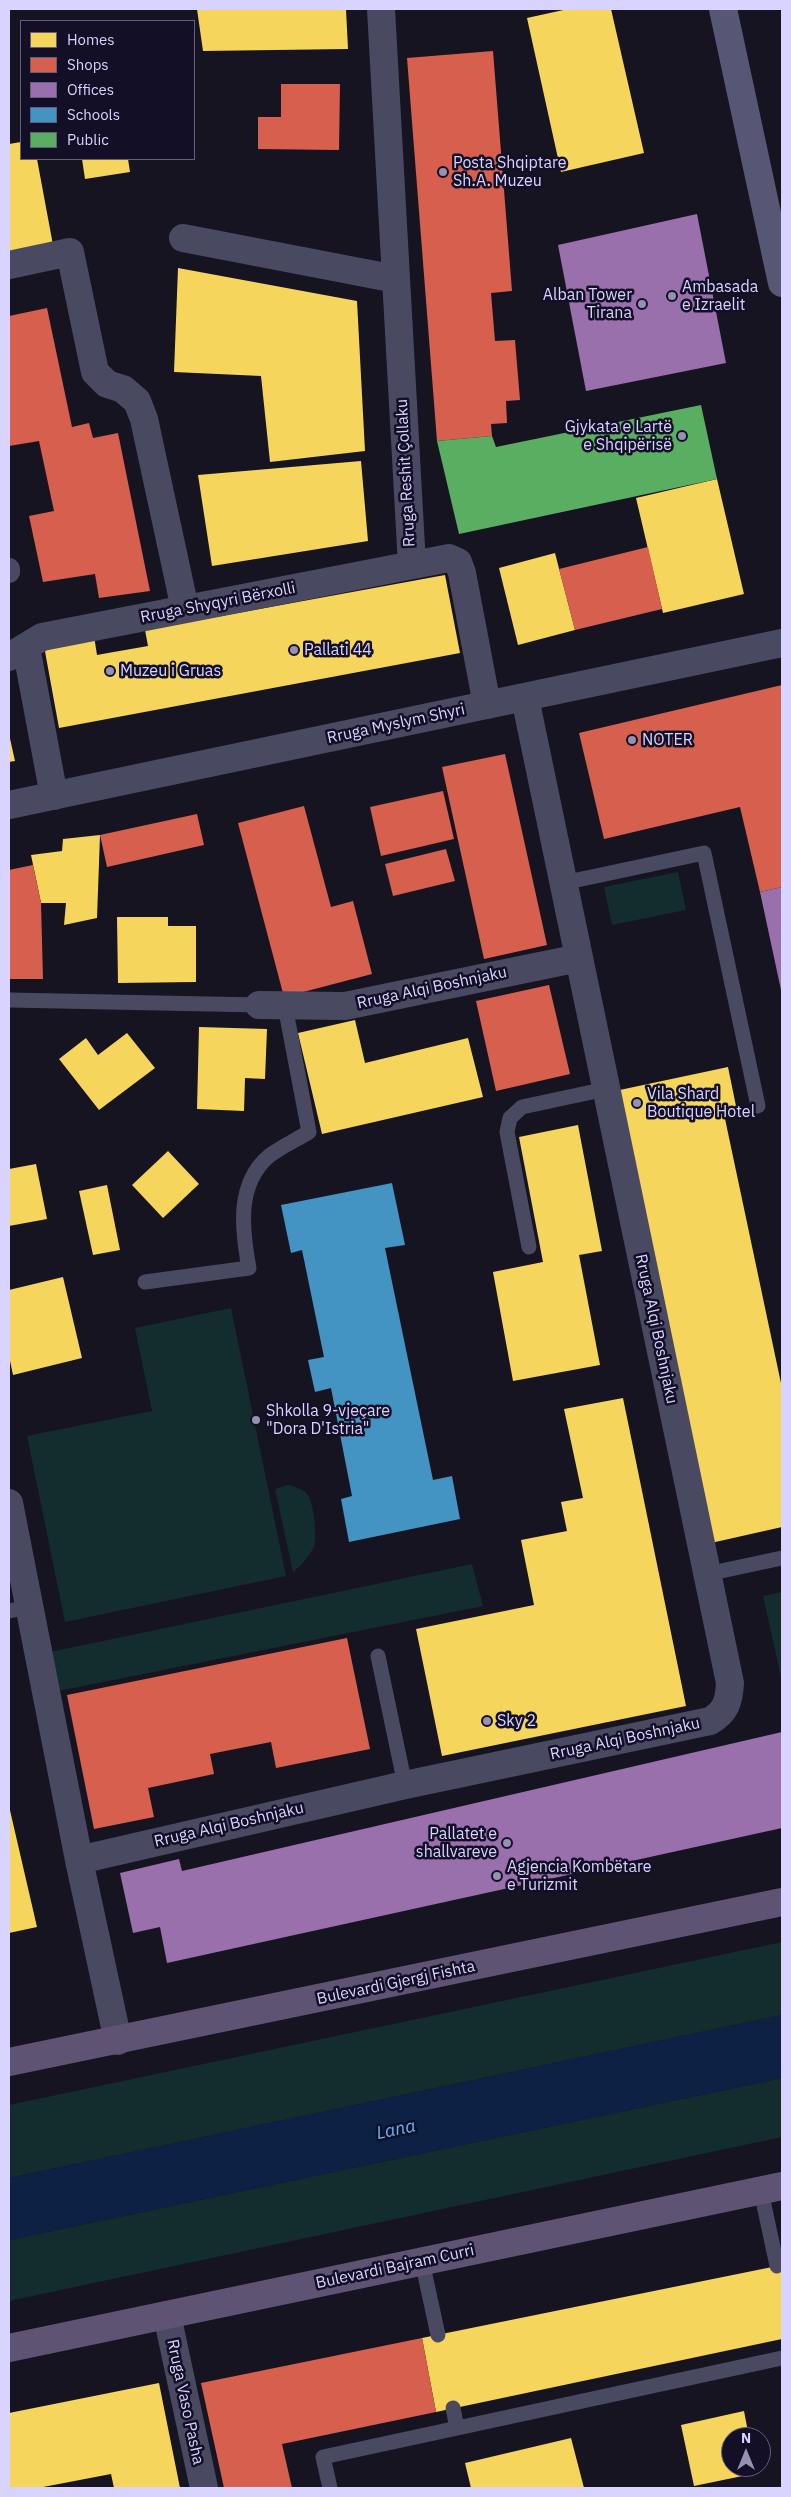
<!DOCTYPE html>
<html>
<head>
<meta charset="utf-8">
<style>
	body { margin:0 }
	#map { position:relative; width:791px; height:2497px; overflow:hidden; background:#161421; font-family:"IBM Plex Sans",sans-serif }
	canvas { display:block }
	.frame { position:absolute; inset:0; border:10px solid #d9d4ff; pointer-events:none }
	.legend { position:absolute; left:20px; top:20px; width:175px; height:140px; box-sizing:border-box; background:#130f26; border:1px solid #625e7d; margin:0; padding:6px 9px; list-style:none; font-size:15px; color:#d9d4ff }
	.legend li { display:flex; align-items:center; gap:10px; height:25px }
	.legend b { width:25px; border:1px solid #625e7d }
	.north { position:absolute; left:721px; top:2427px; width:50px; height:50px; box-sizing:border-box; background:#130f26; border:1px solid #625e7d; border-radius:50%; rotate:0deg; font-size:14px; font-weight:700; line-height:20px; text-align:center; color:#d9d4ff }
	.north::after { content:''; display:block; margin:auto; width:18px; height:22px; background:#9591b1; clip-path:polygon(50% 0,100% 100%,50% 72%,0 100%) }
</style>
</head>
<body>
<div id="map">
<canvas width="791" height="2497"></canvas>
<div class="frame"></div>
<ul class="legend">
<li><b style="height:14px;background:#f6d55c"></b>Homes</li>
<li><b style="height:14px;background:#d6604d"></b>Shops</li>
<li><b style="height:14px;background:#9970ab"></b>Offices</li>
<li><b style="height:14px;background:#4393c3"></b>Schools</li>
<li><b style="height:14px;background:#5aae61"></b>Public</li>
</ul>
<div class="north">N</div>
</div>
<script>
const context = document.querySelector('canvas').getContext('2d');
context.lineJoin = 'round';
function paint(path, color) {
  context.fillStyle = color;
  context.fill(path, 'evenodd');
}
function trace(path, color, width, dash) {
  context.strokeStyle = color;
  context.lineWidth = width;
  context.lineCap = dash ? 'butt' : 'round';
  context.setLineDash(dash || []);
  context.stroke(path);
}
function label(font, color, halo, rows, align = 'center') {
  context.font = font + ' "IBM Plex Sans",sans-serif';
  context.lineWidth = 5;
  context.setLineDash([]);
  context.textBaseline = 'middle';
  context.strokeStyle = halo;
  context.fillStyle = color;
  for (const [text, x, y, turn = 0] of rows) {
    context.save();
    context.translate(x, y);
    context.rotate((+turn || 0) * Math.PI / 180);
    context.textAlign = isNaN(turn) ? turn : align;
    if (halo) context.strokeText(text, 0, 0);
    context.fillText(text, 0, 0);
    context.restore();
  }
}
paint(new Path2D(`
	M 678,872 L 686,910 L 612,925 L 604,887 Z
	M 231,1308 L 286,1576 L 65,1622 L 27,1436 L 152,1411 L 135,1328 Z
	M 288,1485 C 297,1487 307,1490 310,1499 C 314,1510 318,1539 313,1549 C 308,1558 300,1566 293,1572 L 275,1489 Z
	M 472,1564 L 483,1606 L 58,1691 L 50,1652 Z
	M 782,1592 L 782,1682 L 763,1596 Z
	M 782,1942 L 782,2015 L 9,2178 L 9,2105 Z
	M 782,2078 L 782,2137 L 9,2301 L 9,2240 Z`), '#132c2d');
paint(new Path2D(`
	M 782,2015 L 782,2078 L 9,2240 L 9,2178 Z`), '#0d2144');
paint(new Path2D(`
	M 197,9 L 346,9 L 348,49 L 203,51 Z
	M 568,9 L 611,9 L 644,153 L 561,172 L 527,18 Z
	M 21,142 L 21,159 L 37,159 L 53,245 L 9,253 L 9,144 Z
	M 82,159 L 128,159 L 130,172 L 85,179 Z
	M 178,268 L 357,301 L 365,451 L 270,462 L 261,376 L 174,372 Z
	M 361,461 L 368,541 L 212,566 L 198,475 Z
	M 717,479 L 744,594 L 663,613 L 636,498 Z
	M 555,553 L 575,630 L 518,645 L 499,568 Z
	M 445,575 L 460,653 L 59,728 L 44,646 L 94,636 L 97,655 L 108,653 L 148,646 L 145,630 Z
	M 9,734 L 15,761 L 9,762 Z
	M 100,835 L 97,918 L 64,925 L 66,903 L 41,903 L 31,855 L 62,851 L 63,839 Z
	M 117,917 L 168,917 L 168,926 L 196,926 L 196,982 L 118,983 Z
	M 355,1020 L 365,1063 L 468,1038 L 483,1097 L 322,1134 L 298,1033 Z
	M 199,1027 L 267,1029 L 265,1079 L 245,1078 L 244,1111 L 197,1109 Z
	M 127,1033 L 155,1068 L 99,1110 L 59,1059 L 86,1038 L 98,1055 Z
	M 728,1067 L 737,1111 L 724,1114 L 782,1388 L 782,1527 L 711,1543 L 615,1091 Z
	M 578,1125 L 602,1251 L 579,1255 L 600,1365 L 513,1381 L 493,1272 L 543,1262 L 519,1137 Z
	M 168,1151 L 199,1184 L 163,1218 L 132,1185 Z
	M 36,1164 L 47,1219 L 9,1226 L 9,1169 Z
	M 107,1185 L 120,1250 L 93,1255 L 79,1191 Z
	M 63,1277 L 82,1358 L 13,1375 L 9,1356 L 9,1290 Z
	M 623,1398 L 686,1706 L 442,1756 L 416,1629 L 534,1605 L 521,1540 L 567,1531 L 561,1502 L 583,1498 L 564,1409 Z
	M 9,1806 L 37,1927 L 9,1933 Z
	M 782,2265 L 782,2339 L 436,2412 L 422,2338 Z
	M 159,2383 L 180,2488 L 114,2488 L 111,2474 L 38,2488 L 9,2488 L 9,2413 Z
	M 744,2411 L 749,2437 L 731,2437 L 731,2467 L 755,2467 L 757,2473 L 694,2486 L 681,2425 Z
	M 571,2438 L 584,2488 L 471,2488 L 465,2463 Z`), '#f6d55c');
paint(new Path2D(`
	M 493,51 L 512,291 L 491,293 L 495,341 L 515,340 L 520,400 L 506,401 L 507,423 L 491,424 L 492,436 L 437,441 L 407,58 Z
	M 281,84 L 340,84 L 339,150 L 258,149 L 258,117 L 281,117 Z
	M 47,308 L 72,427 L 89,423 L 93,438 L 118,433 L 150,591 L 99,598 L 95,574 L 43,582 L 29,516 L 54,511 L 39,441 L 9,446 L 9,316 Z
	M 648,547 L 662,609 L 575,630 L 559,569 Z
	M 782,685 L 782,887 L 760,892 L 740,807 L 604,839 L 579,733 Z
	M 505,754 L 547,945 L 484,959 L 442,767 Z
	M 443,791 L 454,839 L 381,856 L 370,807 Z
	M 304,806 L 331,907 L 353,901 L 372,974 L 284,997 L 238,823 Z
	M 197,814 L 204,845 L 107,867 L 100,835 Z
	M 446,849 L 455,881 L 393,896 L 385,864 Z
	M 33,865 L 41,903 L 43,979 L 9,979 L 9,870 Z
	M 549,985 L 570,1074 L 496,1091 L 476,1001 Z
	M 347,1638 L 370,1749 L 276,1768 L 271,1742 L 210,1754 L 214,1774 L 148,1788 L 154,1817 L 94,1829 L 67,1695 Z
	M 422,2338 L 436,2412 L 282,2444 L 292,2488 L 224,2488 L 201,2383 Z`), '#d6604d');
paint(new Path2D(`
	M 697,214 L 726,363 L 586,391 L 558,245 Z
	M 782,887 L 782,990 L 781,990 L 760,892 Z
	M 782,1732 L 782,1828 L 167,1963 L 160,1927 L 133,1933 L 120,1873 L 179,1859 L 182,1871 Z`), '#9970ab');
paint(new Path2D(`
	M 392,1183 L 405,1245 L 385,1248 L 433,1480 L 452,1476 L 460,1519 L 349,1542 L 341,1499 L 352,1496 L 331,1388 L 315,1392 L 308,1360 L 324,1357 L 302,1250 L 291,1253 L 281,1205 Z`), '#4393c3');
paint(new Path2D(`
	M 701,405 L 717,479 L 459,534 L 437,441 L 492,436 L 496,447 Z`), '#5aae61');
trace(new Path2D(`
	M 563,883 L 704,853 L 758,1106
	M 9,1000 L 259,1005
	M 529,1247 L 507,1132 L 510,1118 L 522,1107 L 606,1089
	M 145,1282 L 249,1268 C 242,1230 236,1184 269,1156 C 281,1147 296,1140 309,1132 L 285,1006
	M 707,1574 L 782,1558
	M 9,1611 L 28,1607
	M 378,1656 L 405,1785
	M 761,2191 L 777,2266
	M 422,2261 L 438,2335
	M 453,2408 L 457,2428
	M 330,2488 L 323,2457 L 782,2358`), '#4a4962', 15);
trace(new Path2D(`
	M 9,569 L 9,572`), '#4a4962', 22);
trace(new Path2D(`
	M 381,9 L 412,565
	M 183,238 L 396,279
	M 9,265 L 70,252 L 95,372 L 107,384 L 123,389 L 137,401 L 144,419 L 185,609
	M 26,647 L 54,796
	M 9,657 L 42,637 L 449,558 L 458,562 L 462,573 L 487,705
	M 259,1005 L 345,1006 L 579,958
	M 9,1503 L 79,1860 L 118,2041
	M 79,1860 L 405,1785 L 710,1721 C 726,1712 729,1701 730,1683 L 525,698
	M 167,2315 L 204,2488`), '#4a4962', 28);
trace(new Path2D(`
	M 9,805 L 782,643`), '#4a4962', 28);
trace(new Path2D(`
	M 723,9 L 782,283`), '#575674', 28);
trace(new Path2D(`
	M 9,2062 L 782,1902
	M 9,2348 L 782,2186`), '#5e5373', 28);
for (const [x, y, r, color] of [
	[443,172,5,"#9591b1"],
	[672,296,5,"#9591b1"],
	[642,304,5,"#9591b1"],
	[682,436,5,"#9591b1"],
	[294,650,5,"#9591b1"],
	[110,671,5,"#9591b1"],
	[632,740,5,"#9591b1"],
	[637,1103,5,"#9591b1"],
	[256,1420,5,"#9591b1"],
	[487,1721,5,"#9591b1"],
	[507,1843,5,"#9591b1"],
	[497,1876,5,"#9591b1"]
]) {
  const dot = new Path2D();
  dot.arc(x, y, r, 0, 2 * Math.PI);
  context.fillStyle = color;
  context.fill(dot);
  trace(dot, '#130f26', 2);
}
label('16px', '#d9d4ff', '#130f26', [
	["Posta Shqiptare",453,163],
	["Sh.A. Muzeu",453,181],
	["Ambasada",682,287],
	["e Izraelit",682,305],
	["Alban Tower",632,295,"right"],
	["Tirana",632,313,"right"],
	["Gjykata e Lartë",672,427,"right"],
	["e Shqipërisë",672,445,"right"],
	["Pallati 44",304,650],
	["Muzeu i Gruas",120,671],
	["NOTER",642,740],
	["Vila Shard",647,1094],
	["Boutique Hotel",647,1112],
	["Shkolla 9-vjeçare",266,1411],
	["\"Dora D'Istria\"",266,1429],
	["Sky 2",497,1721],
	["Pallatet e",497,1834,"right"],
	["shallvareve",497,1852,"right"],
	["Agjencia Kombëtare",507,1867],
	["e Turizmit",507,1885]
], 'left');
label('16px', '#d9d4ff', '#130f26', [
	["Rruga Reshit Çollaku",406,473,-93],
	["Rruga Shyqyri Bërxolli",218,603,-11],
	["Rruga Myslym Shyri",396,724,-12],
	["Rruga Alqi Boshnjaku",432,988,-12],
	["Rruga Alqi Boshnjaku",656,1329,78],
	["Rruga Alqi Boshnjaku",625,1739,-12],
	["Rruga Alqi Boshnjaku",229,1825,-13],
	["Bulevardi Gjergj Fishta",396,1983,-12],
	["Bulevardi Bajram Curri",395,2267,-12],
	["Rruga Vaso Pasha",185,2402,78]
]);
label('italic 18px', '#62b6ff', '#130f26', [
	["Lana",396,2130,-12]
]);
</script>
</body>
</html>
